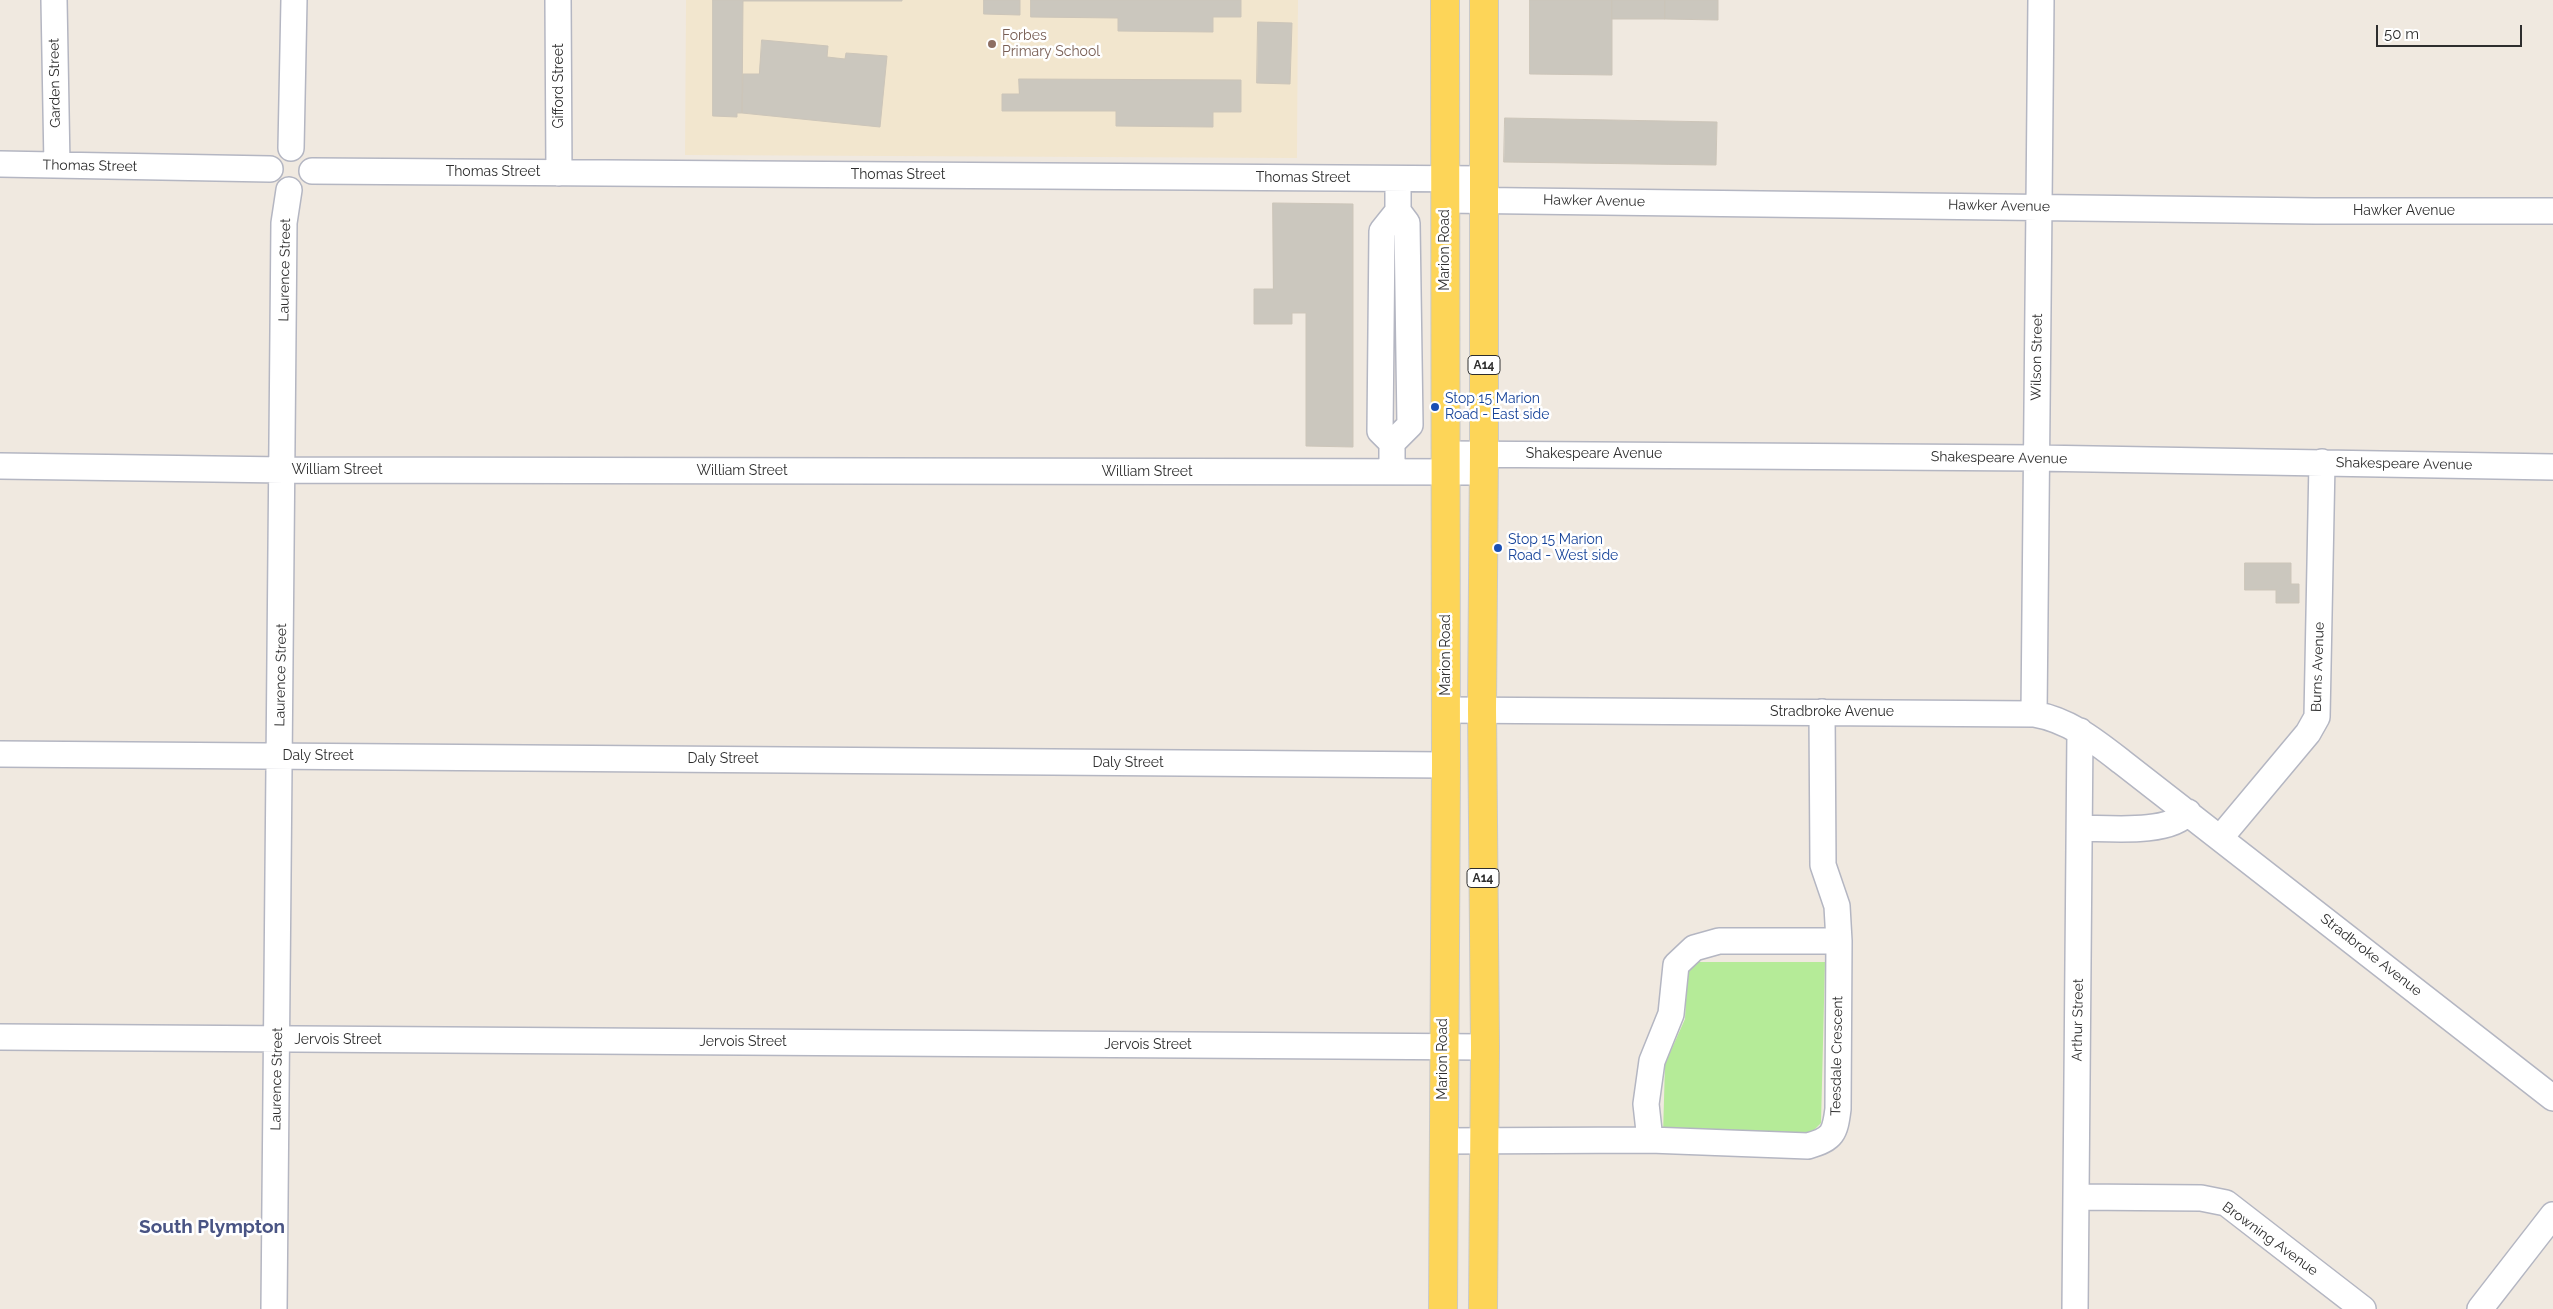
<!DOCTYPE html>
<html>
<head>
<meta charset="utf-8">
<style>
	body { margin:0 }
	#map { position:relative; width:2553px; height:1309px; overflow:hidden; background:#f0e9e0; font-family:Raleway,sans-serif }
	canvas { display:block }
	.scale { position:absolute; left:2376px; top:25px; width:146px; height:22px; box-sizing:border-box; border:2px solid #2e2e2e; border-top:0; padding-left:6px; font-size:15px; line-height:18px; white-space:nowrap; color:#2e2e2e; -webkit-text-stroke:4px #fff; paint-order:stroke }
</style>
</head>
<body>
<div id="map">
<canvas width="2553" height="1309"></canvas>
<div class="scale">50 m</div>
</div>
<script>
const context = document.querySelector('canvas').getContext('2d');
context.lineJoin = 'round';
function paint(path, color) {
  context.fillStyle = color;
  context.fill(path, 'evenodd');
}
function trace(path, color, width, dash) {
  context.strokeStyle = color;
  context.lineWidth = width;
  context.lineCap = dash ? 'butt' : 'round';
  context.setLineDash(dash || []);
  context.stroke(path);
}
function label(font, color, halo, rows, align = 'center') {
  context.font = font + ' Raleway,sans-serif';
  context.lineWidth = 5;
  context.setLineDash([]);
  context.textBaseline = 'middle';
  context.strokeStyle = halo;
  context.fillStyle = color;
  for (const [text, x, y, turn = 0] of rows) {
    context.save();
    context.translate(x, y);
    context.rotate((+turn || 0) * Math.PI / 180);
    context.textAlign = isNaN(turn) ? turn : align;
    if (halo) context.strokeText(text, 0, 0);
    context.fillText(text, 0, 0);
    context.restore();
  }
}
paint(new Path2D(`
	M 686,0 L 1298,0 L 1297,158 L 685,155 Z`), '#f2e6ce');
paint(new Path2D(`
	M 1688,962 L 1825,962 L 1821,1123 L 1808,1136 L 1663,1135 L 1665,1064 L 1685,1019 Z`), '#b5eb98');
const building = new Path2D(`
	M 713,0 L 902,0 L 902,1 L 743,1 L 742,113 L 737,113 L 737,117 L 713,116 Z
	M 984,0 L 1020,0 L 1020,15 L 984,14 Z
	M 1031,0 L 1241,0 L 1241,17 L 1213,17 L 1213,32 L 1118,31 L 1118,18 L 1031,17 Z
	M 1530,0 L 1612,0 L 1612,75 L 1530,74 Z
	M 1612,0 L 1665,0 L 1665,19 L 1612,19 Z
	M 1665,0 L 1718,0 L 1718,20 L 1665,19 Z
	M 1258,22 L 1292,23 L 1290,84 L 1257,83 Z
	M 762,40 L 828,46 L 827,57 L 845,59 L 846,53 L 887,56 L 880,127 L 742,113 L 743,74 L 759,74 Z
	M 1019,79 L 1241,80 L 1241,112 L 1213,112 L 1213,127 L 1116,126 L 1116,111 L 1002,111 L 1002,94 L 1019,94 Z
	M 1505,118 L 1717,122 L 1716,165 L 1504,162 Z
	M 1273,203 L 1353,204 L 1353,447 L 1306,446 L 1306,313 L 1292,313 L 1292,324 L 1254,324 L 1254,289 L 1273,289 Z
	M 2245,563 L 2291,563 L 2291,584 L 2299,584 L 2299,603 L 2276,603 L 2276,590 L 2245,590 Z`);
paint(building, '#cbc7be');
trace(building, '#ccc5b9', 1);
const minor = new Path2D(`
	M 54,0 L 57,165
	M 558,0 L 559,173
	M 291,148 L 294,0
	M 0,164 L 270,169
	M 312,171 L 1484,179
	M 1445,200 L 2315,211 L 2553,211
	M 1392,443 L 1410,425 L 1407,223 L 1398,211 L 1398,179
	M 1445,454 L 2036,458 L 2553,467
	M 1392,460 L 1392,443 L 1380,431 L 1382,231 L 1398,211
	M 0,466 L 284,470 L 1484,472
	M 1446,710 L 2034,714 C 2069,720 2095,741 2122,762 L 2553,1098
	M 2034,714 L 2041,0
	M 0,754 L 1446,765
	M 2080,828 C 2107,828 2170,835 2188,812
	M 2221,837 L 2308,733 L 2317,717 L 2322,462
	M 0,1037 L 1485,1047
	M 1650,1140 L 1646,1104 L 1652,1061 L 1671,1014 L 1676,965 L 1694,948 L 1719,941 L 1839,941
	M 1443,1141 L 1650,1140 L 1808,1146 C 1833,1139 1835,1133 1838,1109 L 1839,941 L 1837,906 L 1823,865 L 1822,712
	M 2076,1197 L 2201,1198 L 2226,1203 L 2363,1309
	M 274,1309 L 284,223 L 289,190
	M 2075,1309 L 2080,731
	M 2480,1309 L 2553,1215`);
const major = new Path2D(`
	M 1443,1309 L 1446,765 L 1445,0
	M 1483,1309 L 1485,1047 L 1482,709 L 1484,454 L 1484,0`);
trace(minor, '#b4b6c2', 28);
trace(major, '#c9c9c9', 30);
trace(minor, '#fff', 25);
trace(major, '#fdd558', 28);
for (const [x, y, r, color] of [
	[992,44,5,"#8d6e63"],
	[1435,407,5,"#1a4fb4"],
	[1498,548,5,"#1a4fb4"]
]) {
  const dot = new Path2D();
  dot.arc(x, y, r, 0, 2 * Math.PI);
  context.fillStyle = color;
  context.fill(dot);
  trace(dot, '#fff', 2);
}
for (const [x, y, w] of [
	[1484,365,32],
	[1483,878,32]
]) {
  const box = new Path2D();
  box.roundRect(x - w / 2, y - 9.5, w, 19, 4);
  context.fillStyle = '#fff';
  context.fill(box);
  trace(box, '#2e2e2e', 1);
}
label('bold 12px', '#2e2e2e', null, [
	["A14",1484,365],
	["A14",1483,878]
]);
label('14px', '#785e54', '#fff', [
	["Forbes",1002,36],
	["Primary School",1002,52]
], 'left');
label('14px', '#2e2e2e', '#fff', [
	["Garden Street",55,83,-91],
	["Gifford Street",559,86,-90],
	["Thomas Street",90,166,1],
	["Thomas Street",493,172],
	["Thomas Street",898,175],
	["Thomas Street",1303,178],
	["Hawker Avenue",1594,201,1],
	["Hawker Avenue",1999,206,1],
	["Hawker Avenue",2404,211],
	["Marion Road",1445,250,-90],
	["Laurence Street",285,270,-89],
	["Wilson Street",2037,357,-89],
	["Shakespeare Avenue",1594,454],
	["Shakespeare Avenue",1999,458,1],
	["Shakespeare Avenue",2404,464,1],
	["William Street",337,470],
	["William Street",742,471],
	["William Street",1147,472],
	["Marion Road",1446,655,-90],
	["Burns Avenue",2318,667,-88],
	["Laurence Street",281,675,-89],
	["Stradbroke Avenue",1832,712],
	["Daly Street",318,756],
	["Daly Street",723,759],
	["Daly Street",1128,763],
	["Stradbroke Avenue",2371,955,38],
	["Arthur Street",2078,1020,-89],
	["Jervois Street",338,1040],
	["Jervois Street",743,1042],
	["Jervois Street",1148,1045],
	["Teesdale Crescent",1837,1056,-89],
	["Marion Road",1443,1059,-90],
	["Laurence Street",277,1079,-89],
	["Browning Avenue",2270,1239,36]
]);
label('14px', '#164399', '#fff', [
	["Stop 15 Marion",1445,399],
	["Road - East side",1445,415],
	["Stop 15 Marion",1508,540],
	["Road - West side",1508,556]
], 'left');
label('bold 19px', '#495484', '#fff', [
	["South Plympton",212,1227]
]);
</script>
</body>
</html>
